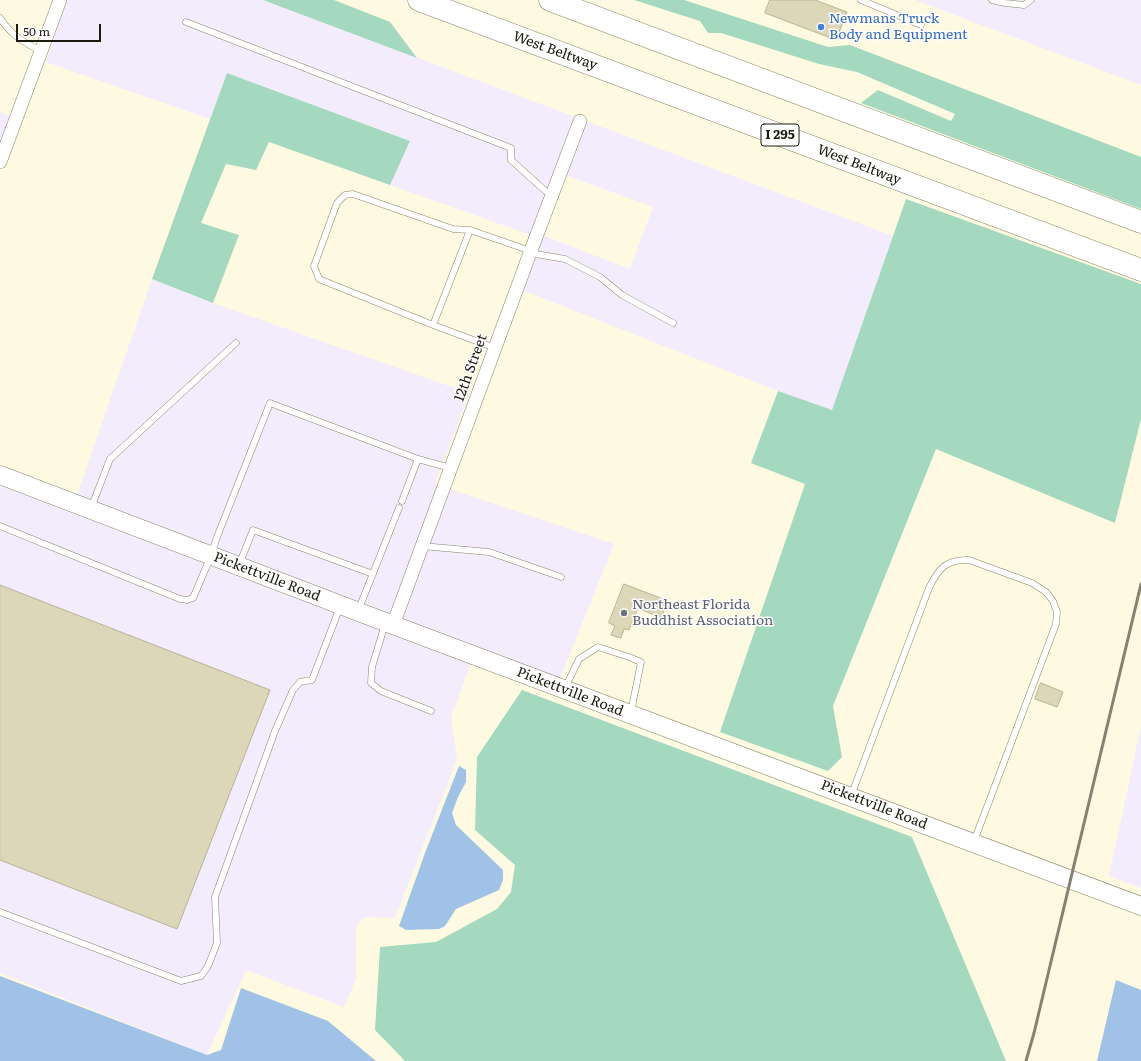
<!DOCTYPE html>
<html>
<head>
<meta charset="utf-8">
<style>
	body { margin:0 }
	#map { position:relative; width:1141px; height:1061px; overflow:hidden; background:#fefae1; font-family:Literata,serif }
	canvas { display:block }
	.scale { position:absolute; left:16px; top:24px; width:85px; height:18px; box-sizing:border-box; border:2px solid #1c1a0f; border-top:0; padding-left:5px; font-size:12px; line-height:14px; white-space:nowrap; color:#1c1a0f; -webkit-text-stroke:3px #fff; paint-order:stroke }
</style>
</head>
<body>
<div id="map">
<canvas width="1141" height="1061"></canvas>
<div class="scale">50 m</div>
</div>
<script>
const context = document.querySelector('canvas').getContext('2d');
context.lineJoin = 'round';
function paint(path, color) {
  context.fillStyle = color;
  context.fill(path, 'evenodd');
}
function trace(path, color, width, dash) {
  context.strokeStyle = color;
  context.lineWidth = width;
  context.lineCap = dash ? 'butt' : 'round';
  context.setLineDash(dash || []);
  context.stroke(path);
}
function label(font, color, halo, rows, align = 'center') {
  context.font = font + ' Literata,serif';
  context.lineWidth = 3;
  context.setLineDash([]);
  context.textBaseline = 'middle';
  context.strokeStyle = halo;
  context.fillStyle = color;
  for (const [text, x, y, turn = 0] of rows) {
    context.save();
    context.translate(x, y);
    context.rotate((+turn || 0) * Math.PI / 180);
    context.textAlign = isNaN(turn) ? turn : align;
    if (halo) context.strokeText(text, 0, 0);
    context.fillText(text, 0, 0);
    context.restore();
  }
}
paint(new Path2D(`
	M 67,0 L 263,0 L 893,236 L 832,411 L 778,391 L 512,286 L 531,235 L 390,185 L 410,141 L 227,73 L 210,119 L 46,62 ZM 563,174 L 653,207 L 630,269 L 542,235 Z
	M 915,0 L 1141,0 L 1141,85 Z
	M 0,112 L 11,116 L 0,146 Z
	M 152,279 L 213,303 L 469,393 L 435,484 L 614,544 L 559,681 L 76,498 Z
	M 0,482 L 472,661 L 451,717 L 457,759 L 395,918 L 365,917 L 356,925 L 356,979 L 344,1007 L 246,970 L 207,1055 L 0,973 Z
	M 1141,726 L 1141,888 L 1109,876 Z`), '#f2ecfd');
paint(new Path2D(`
	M 263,0 L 334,0 L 390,22 L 417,58 Z
	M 634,0 L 684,0 L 828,47 L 850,45 L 1141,157 L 1141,209 L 861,103 L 878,90 L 951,121 L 955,114 L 857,72 L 819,64 L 721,33 L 708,33 L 700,21 Z
	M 227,73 L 410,141 L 390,185 L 269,142 L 256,170 L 226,164 L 201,223 L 239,235 L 213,303 L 152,279 Z
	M 906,199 L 1141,284 L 1141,419 L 1115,523 L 936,449 L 833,706 L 842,757 L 828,771 L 720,732 L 805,484 L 751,463 L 778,391 L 832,410 Z
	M 522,690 L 912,837 L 1006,1061 L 405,1061 L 375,1030 L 380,947 L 436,942 L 497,909 L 511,892 L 515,865 L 475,830 L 477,757 Z`), '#a4d8bf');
paint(new Path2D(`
	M 459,766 L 466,770 L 466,782 L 458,797 L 452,813 L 456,825 L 503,870 L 503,880 L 499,890 L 456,909 L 445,926 L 439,929 L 406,930 L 399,926 L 425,853 Z
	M 0,976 L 207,1055 L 221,1050 L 241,988 L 328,1021 L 376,1061 L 0,1061 Z
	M 1116,980 L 1141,990 L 1141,1061 L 1097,1061 Z`), '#a0c2e7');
const building = new Path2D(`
	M 770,0 L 815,0 L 847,12 L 836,40 L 765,13 Z
	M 624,584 L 668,601 L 661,618 L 638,608 L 629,630 L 624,629 L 621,638 L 611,635 L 615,626 L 609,623 Z
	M 0,585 L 270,690 L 177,929 L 0,860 Z
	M 1041,683 L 1063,692 L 1057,707 L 1035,699 Z`);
paint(building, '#dcd7b9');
trace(building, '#b7b395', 1);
const lane = new Path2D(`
	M 861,0 L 921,25
	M 992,0 L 1005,3 L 1024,5 L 1031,0
	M 0,18 C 11,35 23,42 41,51
	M 186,22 L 511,148 L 511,160 L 551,196
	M 530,253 L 565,259 L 600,277 L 622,295 L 673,323
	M 433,325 L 319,279 L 314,266 L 337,203 L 345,195 L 353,194 L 453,229 L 470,230
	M 495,348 L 433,325 L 470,230 L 531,251
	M 402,501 L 418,459
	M 91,508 L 110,459 L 236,343
	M 0,526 L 180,599 L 187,600 L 193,598 L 211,556 L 217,537 L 270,403 L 418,459 L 451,468
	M 422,546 L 489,552 L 561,577
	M 239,565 L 253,530 L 373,574
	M 358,611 L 399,508
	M 385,624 L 372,667 L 371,683 L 381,691 L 431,711
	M 565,688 L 579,659 L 598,647 L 629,657 L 641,662 L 631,712
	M 851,796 L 929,588 C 938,569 946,559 969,560 L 1032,583 L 1046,592 L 1053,601 L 1057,612 L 1056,624 L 987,807 L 974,841
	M 0,912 L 181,981 L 201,976 L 208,966 L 217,943 L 215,897 L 275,731 L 293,690 L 300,682 L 312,680 L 340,607`);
const street = new Path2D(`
	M 0,162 L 60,0
	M 393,625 L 530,253 L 580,121`);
const secondary = new Path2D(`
	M 0,475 L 393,625 L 1141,906`);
const highway = new Path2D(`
	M 419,0 L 1141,270
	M 550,0 L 1141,222`);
trace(lane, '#8a8669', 7);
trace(street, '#8a8669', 14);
trace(secondary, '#8a8669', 19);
trace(highway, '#8a8669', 23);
trace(lane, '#fff', 6);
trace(street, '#fff', 13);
trace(secondary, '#fff', 18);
trace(highway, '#fff', 22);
trace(new Path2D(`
	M 1026,1061 L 1034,1033 L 1141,584`), '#858271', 3);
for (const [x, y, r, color] of [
	[821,27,4,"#3f7fe0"],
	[624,613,4,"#6b7280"]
]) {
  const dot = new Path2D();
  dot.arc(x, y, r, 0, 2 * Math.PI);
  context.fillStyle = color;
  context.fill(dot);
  trace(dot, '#fff', 1.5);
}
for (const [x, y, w] of [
	[780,135,38]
]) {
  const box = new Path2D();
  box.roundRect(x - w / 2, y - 11, w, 22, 3);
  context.fillStyle = '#fff';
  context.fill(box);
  trace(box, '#1c1a0f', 1);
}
label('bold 13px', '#1c1a0f', null, [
	["I 295",780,135]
]);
label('14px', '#366cbe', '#fff', [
	["Newmans Truck",829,19],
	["Body and Equipment",829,35]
], 'left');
label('14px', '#1c1a0f', '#fff', [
	["West Beltway",555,51,20],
	["West Beltway",859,165,21],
	["12th Street",471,368,-70],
	["Pickettville Road",267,577,21],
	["Pickettville Road",570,692,21],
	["Pickettville Road",874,805,21]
]);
label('14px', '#5b616d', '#fff', [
	["Northeast Florida",632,605],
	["Buddhist Association",632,621]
], 'left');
</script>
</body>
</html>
